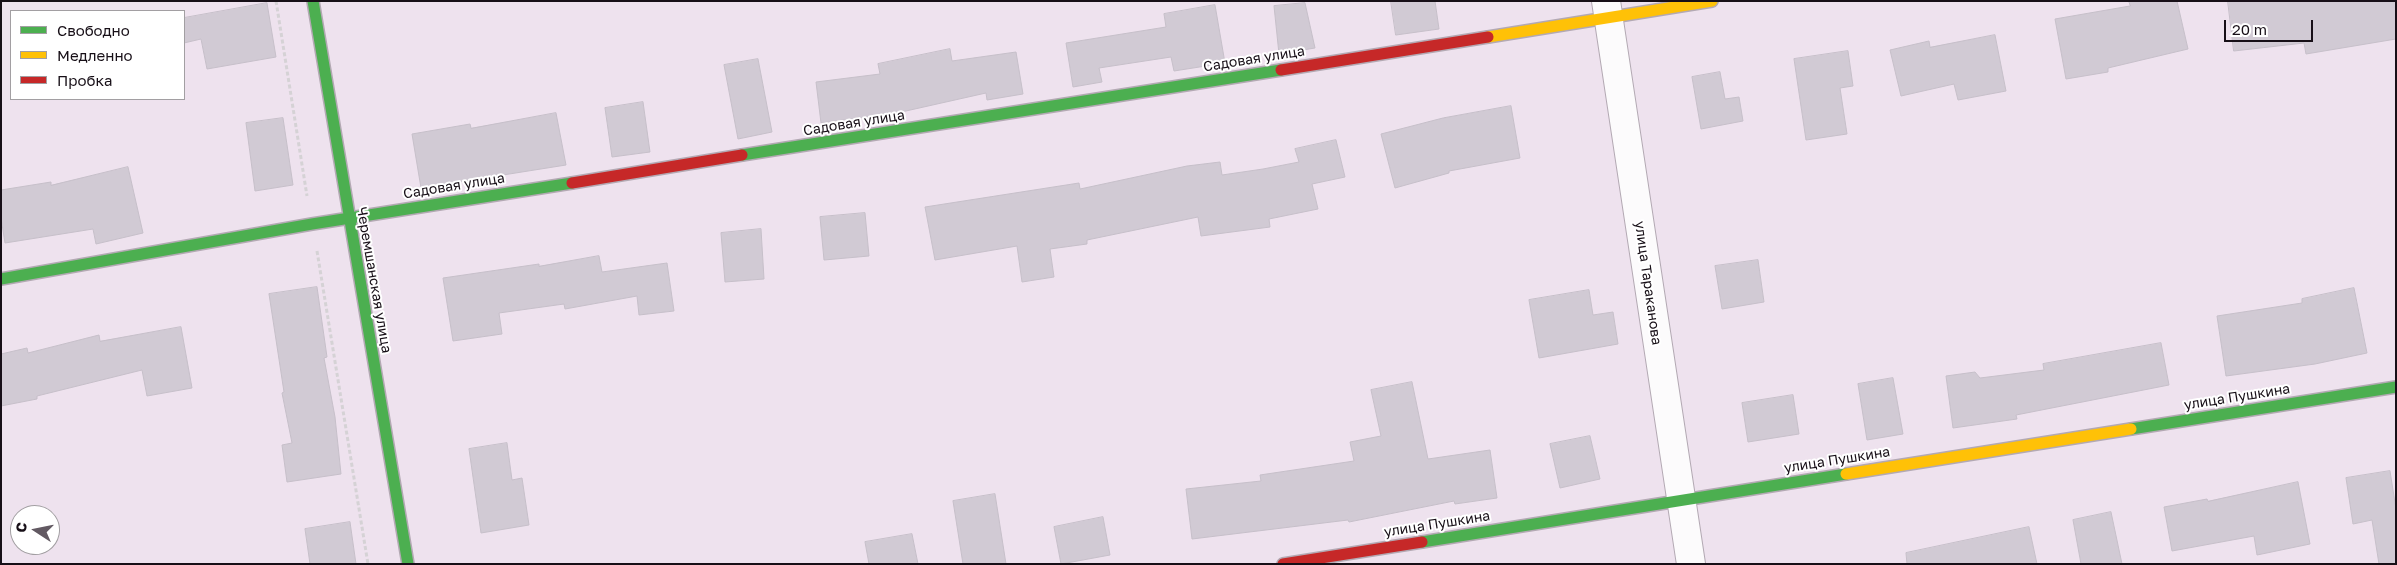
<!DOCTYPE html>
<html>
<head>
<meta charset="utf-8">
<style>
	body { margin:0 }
	#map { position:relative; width:2397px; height:565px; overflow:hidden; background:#eee2ee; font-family:"Golos Text",sans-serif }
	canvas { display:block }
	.frame { position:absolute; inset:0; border:2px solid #170f17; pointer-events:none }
	.legend { position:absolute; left:10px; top:10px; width:175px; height:90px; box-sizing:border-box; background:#fff; border:1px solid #a29fa2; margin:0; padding:6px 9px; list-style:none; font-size:15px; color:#170f17 }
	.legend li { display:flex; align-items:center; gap:10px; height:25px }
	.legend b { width:25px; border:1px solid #a29fa2 }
	.north { position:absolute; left:10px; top:505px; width:50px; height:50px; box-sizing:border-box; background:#fff; border:1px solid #a29fa2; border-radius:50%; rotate:281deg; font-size:14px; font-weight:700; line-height:20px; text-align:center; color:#170f17 }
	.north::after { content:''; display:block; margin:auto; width:18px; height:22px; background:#625962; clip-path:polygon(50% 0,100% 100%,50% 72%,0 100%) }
	.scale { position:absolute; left:2224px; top:20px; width:89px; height:22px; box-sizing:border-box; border:2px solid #170f17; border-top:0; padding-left:6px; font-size:15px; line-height:18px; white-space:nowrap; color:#170f17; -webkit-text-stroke:4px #fff; paint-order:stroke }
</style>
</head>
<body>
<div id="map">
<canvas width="2397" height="565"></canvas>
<div class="frame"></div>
<ul class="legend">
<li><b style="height:6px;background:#4caf50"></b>Свободно</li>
<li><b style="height:6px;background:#ffc107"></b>Медленно</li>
<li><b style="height:6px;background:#c62828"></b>Пробка</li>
</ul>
<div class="north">С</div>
<div class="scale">20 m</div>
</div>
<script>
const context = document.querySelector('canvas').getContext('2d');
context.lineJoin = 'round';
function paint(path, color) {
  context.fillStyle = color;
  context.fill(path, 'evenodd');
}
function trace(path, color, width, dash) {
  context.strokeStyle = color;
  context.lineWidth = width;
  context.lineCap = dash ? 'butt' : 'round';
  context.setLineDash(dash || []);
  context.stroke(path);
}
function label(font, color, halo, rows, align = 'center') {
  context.font = font + ' "Golos Text",sans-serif';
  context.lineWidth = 4;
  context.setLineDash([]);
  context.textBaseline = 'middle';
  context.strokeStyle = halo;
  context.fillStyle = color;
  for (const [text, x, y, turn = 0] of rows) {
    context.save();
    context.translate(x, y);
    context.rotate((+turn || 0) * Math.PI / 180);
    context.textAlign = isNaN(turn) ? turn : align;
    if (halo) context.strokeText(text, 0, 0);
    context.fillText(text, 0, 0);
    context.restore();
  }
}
const building = new Path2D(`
	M 1391,1 L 1435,1 L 1439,29 L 1396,35 Z
	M 2129,1 L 2177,1 L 2188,49 L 2108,68 L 2108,72 L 2066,79 L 2055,19 L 2130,6 Z
	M 2228,1 L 2396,1 L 2396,39 L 2306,54 L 2304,43 L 2234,51 Z
	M 267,3 L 276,57 L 207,69 L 201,39 L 184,43 L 184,18 Z
	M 1305,3 L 1315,48 L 1279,54 L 1274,6 Z
	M 1215,5 L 1225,63 L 1174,71 L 1171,57 L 1099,68 L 1102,82 L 1073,87 L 1066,43 L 1166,27 L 1164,14 Z
	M 1995,35 L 2006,91 L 1958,100 L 1954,84 L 1901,96 L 1890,50 L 1929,41 L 1930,47 Z
	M 950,49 L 952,61 L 1016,52 L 1023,94 L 987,100 L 986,93 L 897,113 L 821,123 L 816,82 L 880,74 L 878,64 Z
	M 1848,51 L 1853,86 L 1840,88 L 1847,134 L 1806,140 L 1794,59 Z
	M 758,59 L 772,132 L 738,139 L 724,65 Z
	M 1720,72 L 1725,99 L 1739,97 L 1743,121 L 1701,129 L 1692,77 Z
	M 643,102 L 650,152 L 612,157 L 605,108 Z
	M 1511,106 L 1520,158 L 1449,171 L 1449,173 L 1395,188 L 1381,134 L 1443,118 Z
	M 556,113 L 566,165 L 421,188 L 412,134 L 470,124 L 471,128 Z
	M 283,118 L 293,185 L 255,191 L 246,123 Z
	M 1336,140 L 1345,177 L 1312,184 L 1318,209 L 1269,219 L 1270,227 L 1201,236 L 1198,217 L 1087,240 L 1087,244 L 1050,249 L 1054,277 L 1022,282 L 1017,246 L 935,260 L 925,207 L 1079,183 L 1080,189 L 1187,166 L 1220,162 L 1222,175 L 1263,169 L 1299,162 L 1295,149 Z
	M 128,167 L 143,233 L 96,244 L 93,229 L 5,243 L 1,218 L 1,190 L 51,182 L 51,185 Z
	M 865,213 L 869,256 L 824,260 L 820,217 Z
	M 761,229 L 764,279 L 725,282 L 721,233 Z
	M 599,256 L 602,272 L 667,263 L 674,311 L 639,315 L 637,296 L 565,309 L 564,304 L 499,313 L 502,334 L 453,341 L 443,278 L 539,264 L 539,266 Z
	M 1758,260 L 1764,302 L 1722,309 L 1715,266 Z
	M 317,287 L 327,357 L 324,358 L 335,417 L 341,474 L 287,482 L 282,445 L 292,443 L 282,393 L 284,392 L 269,294 Z
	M 2354,288 L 2367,353 L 2315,364 L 2226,376 L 2217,316 L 2302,303 L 2302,299 Z
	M 1589,290 L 1593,315 L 1613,312 L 1618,344 L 1539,358 L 1529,300 Z
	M 181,327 L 192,388 L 147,396 L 142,370 L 37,396 L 37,399 L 1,406 L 1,354 L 27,348 L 28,353 L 99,335 L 100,341 Z
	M 2161,343 L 2169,385 L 2016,415 L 2017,419 L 1953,428 L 1946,376 L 1975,372 L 1980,378 L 2044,370 L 2043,364 Z
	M 1893,378 L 1903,434 L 1867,440 L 1858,384 Z
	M 1412,382 L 1428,459 L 1490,450 L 1497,498 L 1455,504 L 1454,501 L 1349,522 L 1348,520 L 1192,539 L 1186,489 L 1261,481 L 1260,475 L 1354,461 L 1350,442 L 1381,436 L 1371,390 Z
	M 1793,395 L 1799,434 L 1748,442 L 1742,403 Z
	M 1590,436 L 1600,479 L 1560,488 L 1550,444 Z
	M 507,443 L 512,480 L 522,478 L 529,525 L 481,533 L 469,449 Z
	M 2390,471 L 2396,509 L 2396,564 L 2379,564 L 2372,520 L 2353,524 L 2346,478 Z
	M 2298,482 L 2310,544 L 2257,555 L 2254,536 L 2172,551 L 2164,507 L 2207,499 L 2208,501 Z
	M 995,494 L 1006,564 L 963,564 L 953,501 Z
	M 2111,512 L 2122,564 L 2081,564 L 2073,520 Z
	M 1103,517 L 1110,555 L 1061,564 L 1054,527 Z
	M 350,522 L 356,564 L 310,564 L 305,529 Z
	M 2029,527 L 2037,564 L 1907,564 L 1906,553 Z
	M 912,534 L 918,564 L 869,564 L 865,542 Z`);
paint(building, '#d1cad4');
trace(building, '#c6bfc9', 1);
const street = new Path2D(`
	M 1606,1 L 1691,564`);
const fast = new Path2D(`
	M 313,1 L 408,564
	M 742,155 L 1281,70
	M 1,279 L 312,224 L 572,183
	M 2131,429 L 2396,387
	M 1422,542 L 1846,474`);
const slow = new Path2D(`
	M 1488,37 L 1712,1
	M 1846,474 L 2131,429`);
const jam = new Path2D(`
	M 1281,70 L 1488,37
	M 572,183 L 742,155
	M 1283,564 L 1422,542`);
trace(street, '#b3a9b3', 30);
trace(fast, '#b3a9b3', 14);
trace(slow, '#b3a9b3', 14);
trace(jam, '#b3a9b3', 14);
trace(new Path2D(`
	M 276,1 L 307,196
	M 317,251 L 368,564`), '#d5d2d5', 3, [4, 2.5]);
trace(street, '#fcfbfc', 28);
trace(fast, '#4caf50', 11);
trace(slow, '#ffc107', 11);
trace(jam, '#c62828', 11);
label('14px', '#170f17', '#fff', [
	["Садовая улица",1254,59,-9],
	["Садовая улица",854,123,-9],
	["Садовая улица",454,186,-9],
	["Черемшанская улица",374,280,80],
	["улица Тараканова",1648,283,82],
	["улица Пушкина",2237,397,-9],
	["улица Пушкина",1837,460,-9],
	["улица Пушкина",1437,524,-9]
]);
</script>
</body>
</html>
